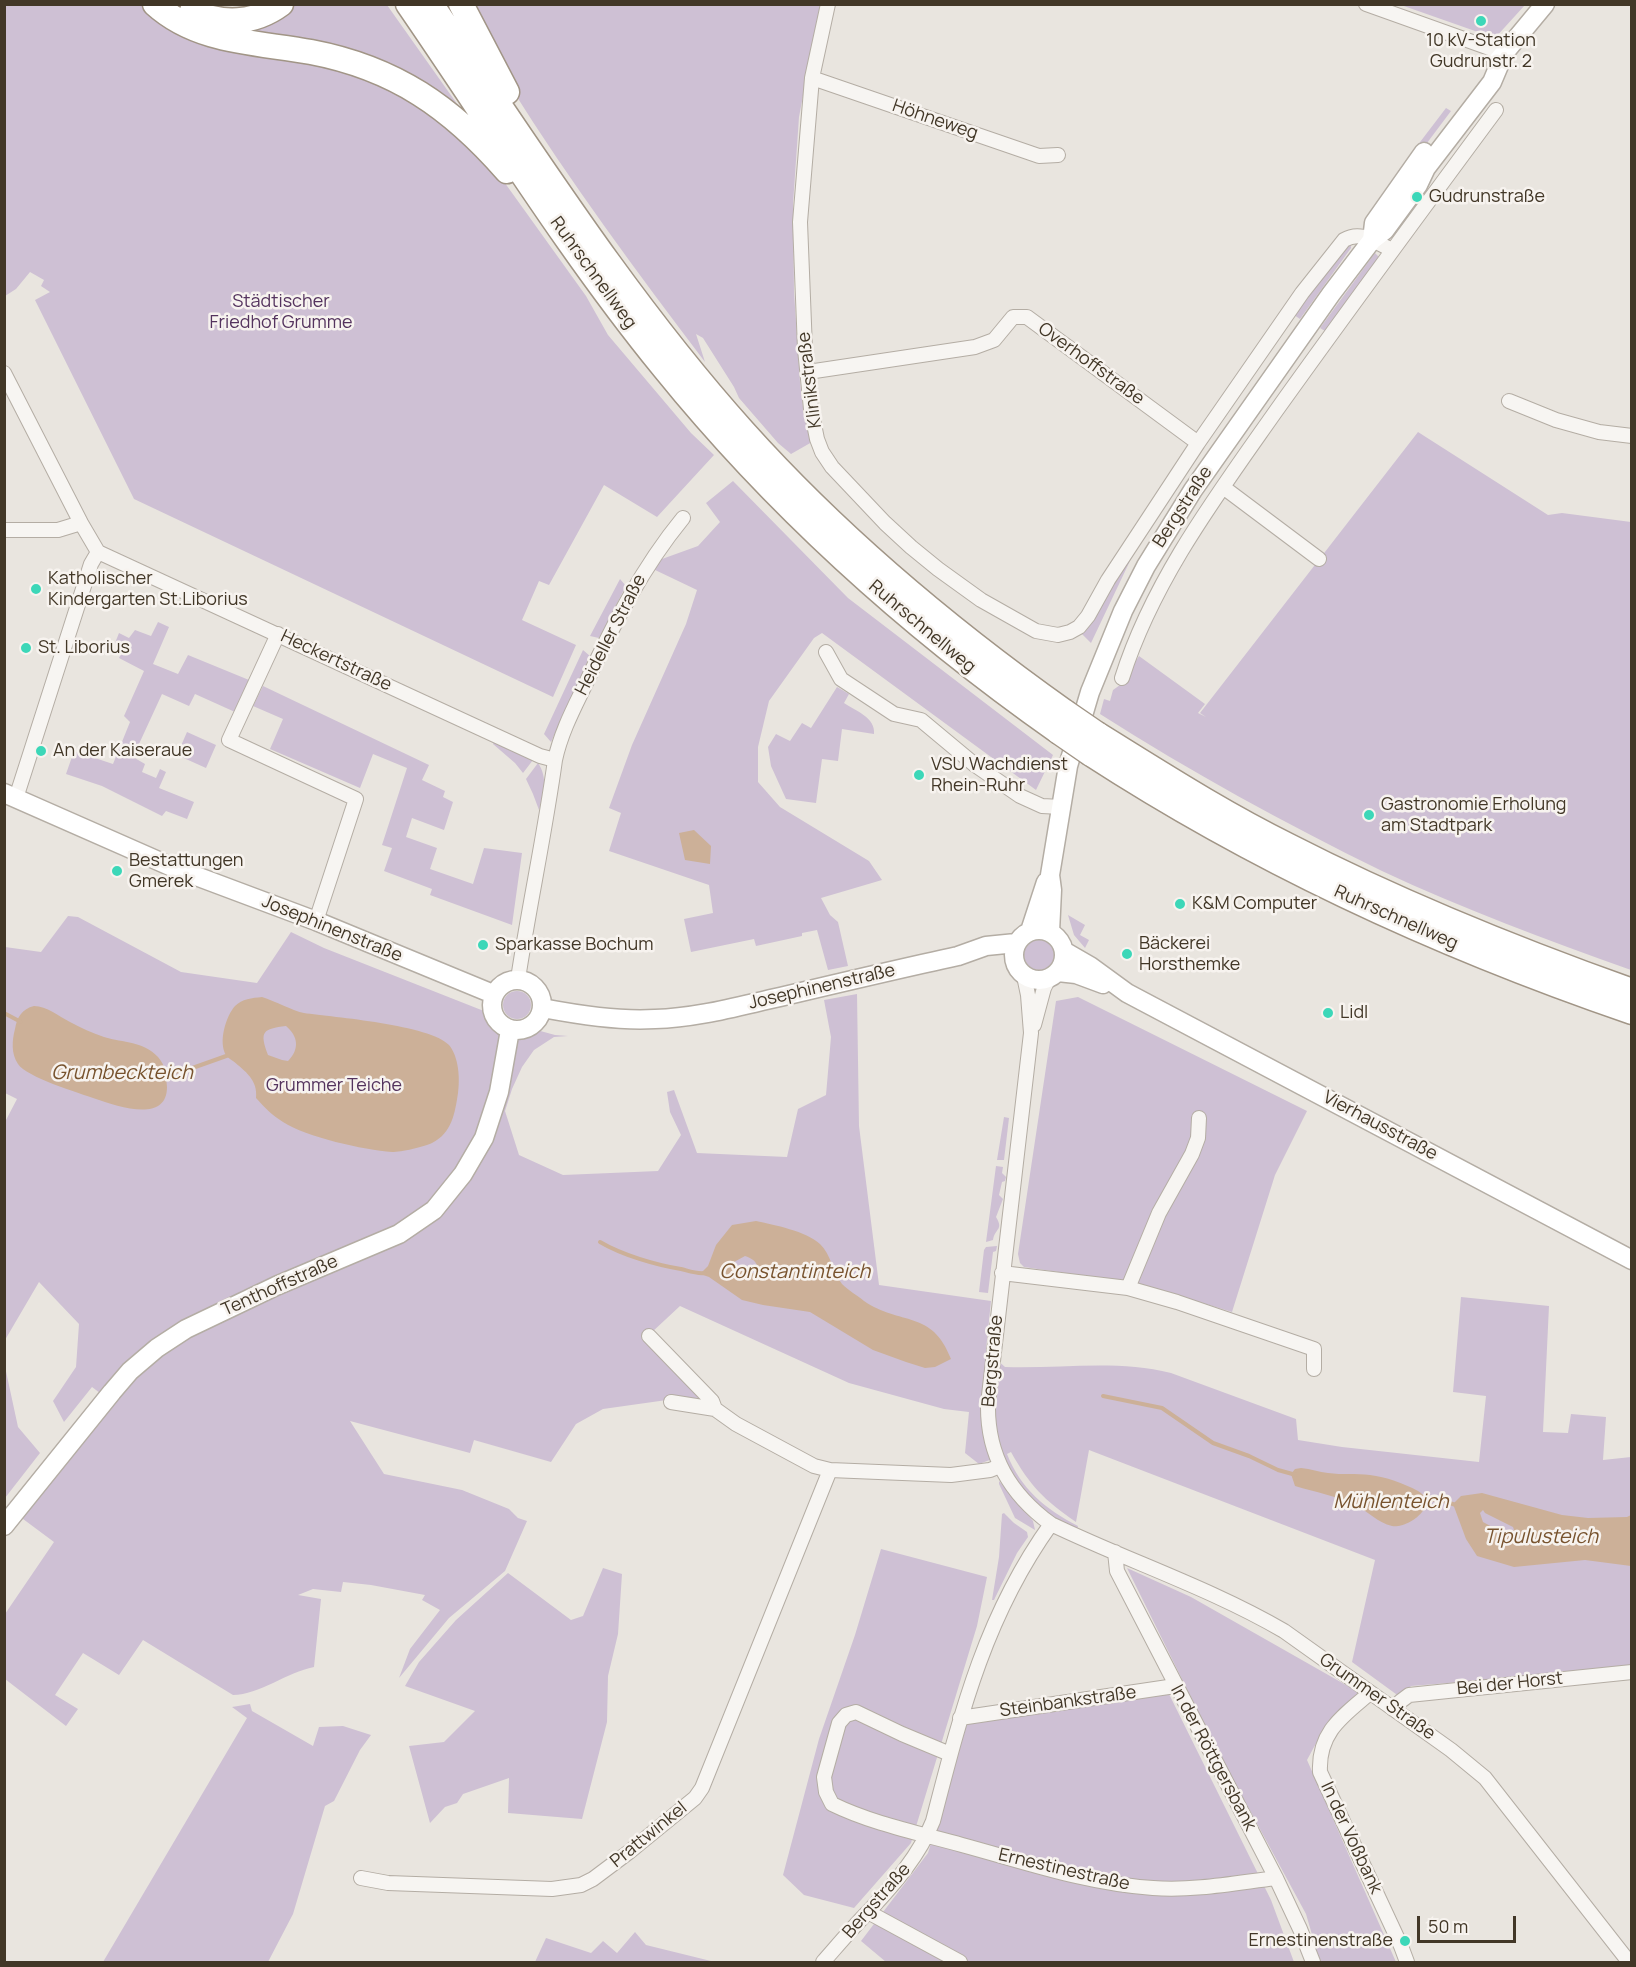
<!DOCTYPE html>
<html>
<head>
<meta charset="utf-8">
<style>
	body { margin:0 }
	#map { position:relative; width:1636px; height:1967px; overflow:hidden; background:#e9e5df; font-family:Manrope,sans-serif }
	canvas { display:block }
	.frame { position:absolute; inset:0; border:6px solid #423727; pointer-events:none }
	.scale { position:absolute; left:1417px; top:1916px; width:99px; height:27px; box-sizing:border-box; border:3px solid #423727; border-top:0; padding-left:8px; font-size:18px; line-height:21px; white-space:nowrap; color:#423727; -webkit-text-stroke:4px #f7f3ef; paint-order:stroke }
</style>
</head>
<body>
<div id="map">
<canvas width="1636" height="1967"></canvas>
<div class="frame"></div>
<div class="scale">50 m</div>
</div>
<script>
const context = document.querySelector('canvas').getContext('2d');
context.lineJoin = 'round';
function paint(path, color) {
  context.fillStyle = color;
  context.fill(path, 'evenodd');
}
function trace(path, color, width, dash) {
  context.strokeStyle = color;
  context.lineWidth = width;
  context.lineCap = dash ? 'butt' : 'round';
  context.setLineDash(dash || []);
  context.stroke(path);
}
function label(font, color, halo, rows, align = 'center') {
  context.font = font + ' Manrope,sans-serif';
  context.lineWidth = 5;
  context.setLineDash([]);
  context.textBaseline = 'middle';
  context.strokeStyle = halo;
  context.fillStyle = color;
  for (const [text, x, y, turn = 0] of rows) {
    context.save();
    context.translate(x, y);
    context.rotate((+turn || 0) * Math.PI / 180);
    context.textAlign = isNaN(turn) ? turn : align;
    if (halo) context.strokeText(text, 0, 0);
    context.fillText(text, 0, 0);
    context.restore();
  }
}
paint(new Path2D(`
	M 5,5 L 144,5 L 315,60 L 405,92 L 492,165 L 586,296 L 608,335 L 691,433 L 714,455 L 657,517 L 604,485 L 549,585 L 539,581 L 522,620 L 576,645 L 553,697 L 134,499 L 35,300 L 50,292 L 41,286 L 44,280 L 30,272 L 16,289 L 5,296 Z
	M 291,5 L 387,5 L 472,125 L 451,107 L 229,28 Z
	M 468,5 L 820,5 L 799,117 L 793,204 L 794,292 L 800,382 L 804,415 L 812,442 L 791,454 L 778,443 L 739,398 L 734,387 L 703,338 L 696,334 L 705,362 C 637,272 570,182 510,86 C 494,60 482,31 468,5 Z
	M 1401,5 L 1525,4 L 1525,5 L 1495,38 Z
	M 1446,108 L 1451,111 L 1403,175 L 1398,171 Z
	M 1351,242 L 1351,248 L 1300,319 L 1294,315 L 1345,244 Z
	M 1375,253 L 1378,256 L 1378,259 L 1325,331 L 1320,328 Z
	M 1418,432 L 1548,515 L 1562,513 L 1631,522 L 1631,970 C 1547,940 1463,909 1382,871 C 1286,824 1191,772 1100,714 L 1104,699 L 1110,701 L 1113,690 L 1120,685 L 1139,656 L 1205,704 L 1198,713 L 1206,717 L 1200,713 L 1207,704 Z
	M 733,481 L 848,598 L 1053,755 L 1036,790 L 822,633 L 814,638 L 769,701 L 758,747 L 758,782 L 780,807 L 869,861 L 882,880 L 821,898 L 830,915 L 838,922 L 848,966 L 828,970 L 817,930 L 802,933 L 802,936 L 756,946 L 754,939 L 691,952 L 684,919 L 713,913 L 709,885 L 609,851 L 621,813 L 609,808 L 632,745 L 686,624 L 697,590 L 653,569 L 662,559 L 698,546 L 720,522 L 706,503 Z
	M 1138,544 L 1091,643 L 1080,632 Z
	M 620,579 L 626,586 L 599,638 L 590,636 Z
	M 158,622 L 169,627 L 153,664 L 178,674 L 188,655 L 249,680 L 235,712 L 195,694 L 189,706 L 162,694 L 133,757 L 145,764 L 142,772 L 156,778 L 160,769 L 166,772 L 159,788 L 194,802 L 187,819 L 166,811 L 162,816 L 102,786 L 66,774 L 74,751 L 113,764 L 130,722 L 124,716 L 144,671 L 119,658 L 124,648 L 115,643 L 119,633 L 129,638 L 135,630 L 151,636 Z
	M 583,650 L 590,656 L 551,742 L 544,734 Z
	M 263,686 L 429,765 L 422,780 L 445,791 L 443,797 L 453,802 L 444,830 L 412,818 L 406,837 L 437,848 L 430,869 L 473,884 L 484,848 L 522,853 L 512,925 L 430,895 L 432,889 L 384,871 L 392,848 L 382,845 L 407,768 L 373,754 L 360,788 L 270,749 L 283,719 L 253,706 Z
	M 837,687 L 849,694 L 844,703 C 856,711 876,718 874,734 L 842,729 L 838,761 L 822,759 L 816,803 L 786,799 L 771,766 L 768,747 L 776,734 L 790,741 L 802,723 L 811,728 Z
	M 187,732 L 216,745 L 206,768 L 177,755 Z
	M 494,742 L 533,760 L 523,773 L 515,763 L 493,744 Z
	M 538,763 C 548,777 544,795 539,810 L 533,794 L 526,779 Z
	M 1068,915 L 1085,925 L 1080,935 L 1089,940 L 1085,948 L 1074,935 Z
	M 68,916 L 78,917 L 181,972 L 257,983 L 291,932 L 324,948 L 522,1026 L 555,1035 L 568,1036 L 554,1037 L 534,1050 L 522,1067 L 512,1089 L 505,1111 L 519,1155 L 563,1175 L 658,1171 L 681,1135 L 670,1112 L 667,1092 L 674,1090 L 697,1153 L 787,1157 L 798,1109 L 826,1095 L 831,1037 L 824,1000 L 857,994 L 859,1126 L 879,1285 L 991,1301 L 986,1350 L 1005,1367 C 1060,1369 1116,1359 1171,1373 L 1296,1419 L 1298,1440 L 1342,1447 L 1479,1462 L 1486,1396 L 1453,1392 L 1461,1297 L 1549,1306 L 1543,1432 L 1568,1433 L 1571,1414 L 1606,1417 L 1603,1460 L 1631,1457 L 1631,1668 L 1411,1686 L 1400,1697 L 1352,1662 L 1375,1560 L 1089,1450 L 1076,1522 C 1044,1500 1030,1486 1011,1452 L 1007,1454 C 1021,1489 1045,1509 1078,1526 L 1077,1530 C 1040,1513 1020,1492 1003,1455 L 979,1464 L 965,1453 L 969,1412 L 944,1409 L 849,1383 L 680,1306 L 651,1333 L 642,1338 L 706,1401 L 681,1398 L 603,1409 L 576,1424 L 551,1462 L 474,1440 L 470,1453 L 350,1421 L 384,1474 L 462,1490 L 509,1509 L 518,1518 L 527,1521 L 505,1571 L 449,1618 L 399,1678 L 410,1649 L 440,1610 L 422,1600 L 425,1595 L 371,1585 L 343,1582 L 341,1592 L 313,1589 L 298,1595 L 321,1599 L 314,1667 C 287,1672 259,1695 233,1695 L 143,1640 L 119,1675 L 83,1653 L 55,1695 L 78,1709 L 66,1726 L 5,1679 L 5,1614 L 54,1542 L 19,1516 L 112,1402 L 92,1387 L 64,1422 L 53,1401 L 76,1367 L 79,1324 L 39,1282 L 5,1340 L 5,1122 L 17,1099 L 5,1093 L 5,947 L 41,952 Z
	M1024 955a15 15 0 1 1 30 0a15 15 0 1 1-30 0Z
	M503 1005a14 14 0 1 1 28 0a14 14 0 1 1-28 0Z
	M 1078,997 L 1307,1111 L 1275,1175 L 1232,1312 L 1141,1284 L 1024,1267 L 1020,1263 L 1018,1254 L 1056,1001 Z
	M 1004,1117 L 1009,1118 L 1004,1160 L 997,1160 Z
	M 996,1166 L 1003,1167 L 1002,1173 L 1006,1177 L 1005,1181 L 1002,1182 L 999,1195 L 1003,1199 L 996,1217 C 1004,1230 995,1228 993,1240 L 986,1242 Z
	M 997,1246 L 996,1251 L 993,1252 L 988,1293 L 979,1292 L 984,1250 L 986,1247 Z
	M 4,1362 L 18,1427 L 40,1453 L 5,1498 Z
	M 999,1481 L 1033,1521 L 1035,1530 L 1015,1518 L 999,1484 Z
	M 1004,1513 L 1014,1523 L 1027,1532 L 1028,1537 L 1017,1553 L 994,1600 L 992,1600 L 999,1557 L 1002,1514 Z
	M 881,1549 L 987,1577 L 977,1626 L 911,1843 L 854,1908 L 804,1895 L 783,1875 L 819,1739 L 855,1635 Z
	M 603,1568 L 622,1574 L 618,1634 L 608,1676 L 607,1722 L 582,1819 L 508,1813 L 509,1778 L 463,1794 L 457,1803 L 445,1807 L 430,1823 L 409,1746 L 444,1742 L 475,1711 L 405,1686 L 419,1662 L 456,1620 L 508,1573 L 571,1620 L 583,1616 Z
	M 1127,1568 L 1191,1597 L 1360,1693 L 1327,1723 L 1307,1760 L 1396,1962 L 1320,1962 L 1306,1914 L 1216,1748 Z
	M 1169,1694 L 1271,1900 L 1294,1962 L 886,1962 L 861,1941 L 928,1853 L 967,1724 Z
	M 250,1704 L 252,1711 L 313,1746 L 319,1727 L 343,1726 L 371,1735 L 360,1750 L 334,1801 L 325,1806 L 293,1914 L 268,1962 L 103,1962 L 247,1718 L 232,1707 Z
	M 635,1932 L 646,1945 L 715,1962 L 535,1962 L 546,1938 L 591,1953 L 603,1941 L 617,1953 Z`), '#cec0d4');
paint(new Path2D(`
	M 694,830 L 711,846 L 710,864 L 685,860 L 679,833 Z
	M 262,997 C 275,1001 293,1011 304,1013 C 333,1017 431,1025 449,1045 C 459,1057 460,1079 458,1093 C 455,1113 452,1133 432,1143 C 424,1147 401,1152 392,1152 C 364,1150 306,1137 283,1122 C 273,1116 264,1107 256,1098 C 258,1080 245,1071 233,1061 C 231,1060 226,1056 226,1055 C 218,1042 226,1016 235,1006 C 242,999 252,998 262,997 ZM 286,1026 C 298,1036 300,1049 288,1061 L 282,1060 L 268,1055 C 259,1031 263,1029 286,1026 Z
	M 34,1006 C 47,1006 58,1016 70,1022 C 81,1028 92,1033 104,1037 C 124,1043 143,1041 158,1057 C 166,1066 166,1075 167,1087 C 167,1124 117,1106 96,1099 C 79,1093 26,1077 18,1064 C 11,1054 12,1040 15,1029 C 17,1017 22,1009 34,1006 Z
	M 756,1221 C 774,1225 806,1231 820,1244 C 831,1254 833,1273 842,1284 C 848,1290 858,1296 864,1301 C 900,1326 932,1309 951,1359 L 935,1367 L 925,1368 L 906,1362 L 873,1350 L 810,1312 L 763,1305 L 742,1300 L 709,1277 L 700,1274 L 708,1266 L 716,1245 L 732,1225 ZM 745,1256 C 753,1259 757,1261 758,1270 L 755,1273 L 750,1273 L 736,1269 L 734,1262 Z
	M 1301,1468 C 1311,1469 1319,1472 1328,1473 C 1342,1475 1356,1473 1370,1475 C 1386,1477 1403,1483 1418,1491 C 1441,1504 1409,1529 1392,1526 C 1378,1523 1368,1511 1356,1506 C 1337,1496 1315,1492 1295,1486 L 1291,1474 L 1295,1469 Z
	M 1482,1493 L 1562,1515 L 1588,1518 L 1627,1517 L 1631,1515 L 1631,1566 L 1585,1560 L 1514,1567 L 1477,1556 L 1466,1539 L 1453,1504 L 1461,1496 ZM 1483,1510 L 1485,1513 L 1513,1527 L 1514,1530 L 1511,1532 L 1494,1528 L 1483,1522 L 1480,1513 Z`), '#ccb098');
trace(new Path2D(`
	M 4,1013 L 21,1022
	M 161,1073 L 184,1071 L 229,1055
	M 600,1242 C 622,1255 656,1265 681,1269 C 689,1271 696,1274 705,1273
	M 1103,1396 L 1162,1408 L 1213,1443 L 1249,1456 L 1278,1470 L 1296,1475
	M 1422,1502 L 1436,1499 L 1456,1505`), '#ccb098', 4);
const street = new Path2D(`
	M 828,4 L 812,78 L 800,222 L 805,349 L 811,409 L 817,439 L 822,452 L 832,467 L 885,523 L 911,547 L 938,569 L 981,600 L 1036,631 L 1058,635 L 1070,632 L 1079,627 L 1088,616 L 1108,580 L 1198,443 L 1302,293 L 1344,240 C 1361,230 1375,242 1392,250
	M 1366,4 L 1492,49 L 1503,56
	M 812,78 L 1039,156 L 1058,155
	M 808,372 L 975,347 L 994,340 L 1013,317 L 1027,317 L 1198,443
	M 4,373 L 81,523 L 98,552 L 540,756 L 555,760 C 545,833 529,906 518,979
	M 1509,401 L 1556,420 L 1599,432 L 1632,436
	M 1223,487 L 1319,559
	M 4,530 L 58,530 L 81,523
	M 278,634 L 229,740 L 356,799 L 316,921
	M 826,652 L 841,679 L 894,714 L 921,720 L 975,765 L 1020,796 L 1042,806 L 1061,807
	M 1122,678 C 1153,580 1217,495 1276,411 C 1348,310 1422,210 1496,110
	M 555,760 C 561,732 574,708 586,683 C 613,625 642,568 683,518
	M 16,798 L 91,564 L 98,552
	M 1024,976 L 1028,995 L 1031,1033 L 988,1404 C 987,1456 1010,1494 1051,1524 C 1128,1561 1210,1588 1284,1631 L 1451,1750 L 1485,1778 L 1629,1962
	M 1034,1025 L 1044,988 L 1049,978
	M 1002,1273 L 1128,1288 L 1177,1302 L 1314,1349 L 1314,1369
	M 1128,1288 L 1159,1213 L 1192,1154 L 1198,1138 L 1199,1118
	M 649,1336 L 712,1401 L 715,1409
	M 671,1402 L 715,1409 L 736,1424 L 814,1466 L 830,1470 L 951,1475 L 990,1470 L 1000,1466
	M 1115,1552 L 1117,1571 L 1276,1878 L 1300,1929 L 1313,1962
	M 1370,1693 C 1343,1716 1318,1732 1320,1772 L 1401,1946 L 1407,1962
	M 1393,1709 L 1401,1701 L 1409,1695 L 1632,1672
	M 960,1718 L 1175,1686
	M 950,1754 L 902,1734 L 856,1712 L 846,1715 L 839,1723 L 824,1777 L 826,1792 L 832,1804 C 873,1824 919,1833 962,1845 C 1025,1862 1088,1884 1153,1888 C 1194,1891 1235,1883 1276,1878
	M 361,1878 L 388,1883 L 552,1889 L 581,1885 L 593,1879 L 629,1852 L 695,1798 L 702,1788 L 830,1470
	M 868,1912 L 960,1962
	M 823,1962 C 838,1945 853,1927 869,1911 C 895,1883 919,1856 933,1821 C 961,1713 985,1616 1051,1524`);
const secondary = new Path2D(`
	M 1496,63 L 1545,4
	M 1372,240 L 1374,223 L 1424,152
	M 4,793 L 172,867 L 316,921 L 493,994
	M1014 955a25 25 0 1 1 50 0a25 25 0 1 1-50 0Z
	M 1030,931 L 1046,882
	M 1050,932 L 1052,890 L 1050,875 L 1068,766 L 1090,692 L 1123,611 L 1146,566 L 1193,490 L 1331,294 L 1372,240 L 1385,230 L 1418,185 L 1426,168 L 1492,82 L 1503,56
	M 1064,951 L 1090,966 L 1127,993 L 1632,1260
	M 1058,972 L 1076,974 L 1103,984
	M492 1005a25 25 0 1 1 50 0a25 25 0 1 1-50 0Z
	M 542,1008 C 580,1015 617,1021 655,1019 C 697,1018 739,1006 780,997 C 839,983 898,969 958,956 L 986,946 L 1016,943
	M 4,1526 L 112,1392 L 130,1371 L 157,1348 L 186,1329 L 276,1286 L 399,1234 L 434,1210 L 463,1174 L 484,1138 L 499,1092 L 510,1030`);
const highway = new Path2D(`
	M 155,4 C 198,43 257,42 311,52 C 395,68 451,107 507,171
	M 408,4 C 492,126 570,253 664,368 C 778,509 911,628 1059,732
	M 431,4 C 530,149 626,301 743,431 C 839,538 948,629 1065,712
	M 461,4 L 507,92
	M 192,11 C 222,25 254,24 281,4
	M 1097,734 C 1160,773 1222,813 1289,846 C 1400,903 1514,949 1632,991
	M 1091,754 C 1259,863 1442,947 1632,1012`);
trace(street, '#b4ada4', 16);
trace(secondary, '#b4ada4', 21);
trace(highway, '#a19586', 27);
trace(street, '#f7f5f2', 14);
trace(secondary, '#fff', 18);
trace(highway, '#fff', 24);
const highwayBridge = new Path2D(`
	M 1065,712 L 1097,734
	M 1059,732 L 1091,754`);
trace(highwayBridge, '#a19586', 27, []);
trace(highwayBridge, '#fff', 24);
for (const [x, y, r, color] of [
	[1481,21,6,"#3cd7b8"],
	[1417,197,6,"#3cd7b8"],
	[36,589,6,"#3cd7b8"],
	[26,648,6,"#3cd7b8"],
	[41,751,6,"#3cd7b8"],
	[919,775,6,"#3cd7b8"],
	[1369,815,6,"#3cd7b8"],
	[117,871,6,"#3cd7b8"],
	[1180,904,6,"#3cd7b8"],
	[483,945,6,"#3cd7b8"],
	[1127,954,6,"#3cd7b8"],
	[1328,1013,6,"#3cd7b8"],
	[1405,1941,6,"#3cd7b8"]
]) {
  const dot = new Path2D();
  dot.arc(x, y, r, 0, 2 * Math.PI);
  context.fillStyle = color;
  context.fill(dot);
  trace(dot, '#f7f3ef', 2);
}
label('18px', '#423727', '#f7f3ef', [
	["10 kV-Station",1481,41,"center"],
	["Gudrunstr. 2",1481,62,"center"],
	["Gudrunstraße",1429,197],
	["Katholischer",48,579],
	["Kindergarten St.Liborius",48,600],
	["St. Liborius",38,648],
	["An der Kaiseraue",53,751],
	["VSU Wachdienst",931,765],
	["Rhein-Ruhr",931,786],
	["Gastronomie Erholung",1381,805],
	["am Stadtpark",1381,826],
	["Bestattungen",129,861],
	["Gmerek",129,882],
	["K&M Computer",1192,904],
	["Bäckerei",1139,944],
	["Horsthemke",1139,965],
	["Sparkasse Bochum",495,945],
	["Lidl",1340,1013],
	["Ernestinenstraße",1393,1941,"right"]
], 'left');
label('18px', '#423727', '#f7f3ef', [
	["Höhneweg",935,120,19],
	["Ruhrschnellweg",593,273,54],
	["Overhoffstraße",1091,364,36],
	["Klinikstraße",810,380,-97],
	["Bergstraße",1183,507,-57],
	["Ruhrschnellweg",922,627,40],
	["Heideller Straße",611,635,-63],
	["Heckertstraße",336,661,25],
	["Ruhrschnellweg",1396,918,24],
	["Josephinenstraße",332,929,22],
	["Josephinenstraße",822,987,-13],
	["Vierhausstraße",1380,1126,28],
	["Tenthoffstraße",280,1286,-24],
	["Bergstraße",993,1361,-85],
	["Bei der Horst",1510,1684,-6],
	["Grummer Straße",1377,1697,35],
	["Steinbankstraße",1068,1702,-8],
	["In der Röttgersbank",1213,1758,62],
	["Prattwinkel",649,1835,-39],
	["In der Voßbank",1351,1838,65],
	["Ernestinestraße",1064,1870,13],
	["Bergstraße",877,1901,-49]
]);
label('18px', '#54335e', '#f7f3ef', [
	["Städtischer",281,302],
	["Friedhof Grumme",281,323],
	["Grummer Teiche",334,1086]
]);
label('italic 20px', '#78532e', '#f7f3ef', [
	["Grumbeckteich",122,1073],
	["Constantinteich",795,1272],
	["Mühlenteich",1391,1502],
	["Tipulusteich",1541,1537]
]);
</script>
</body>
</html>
